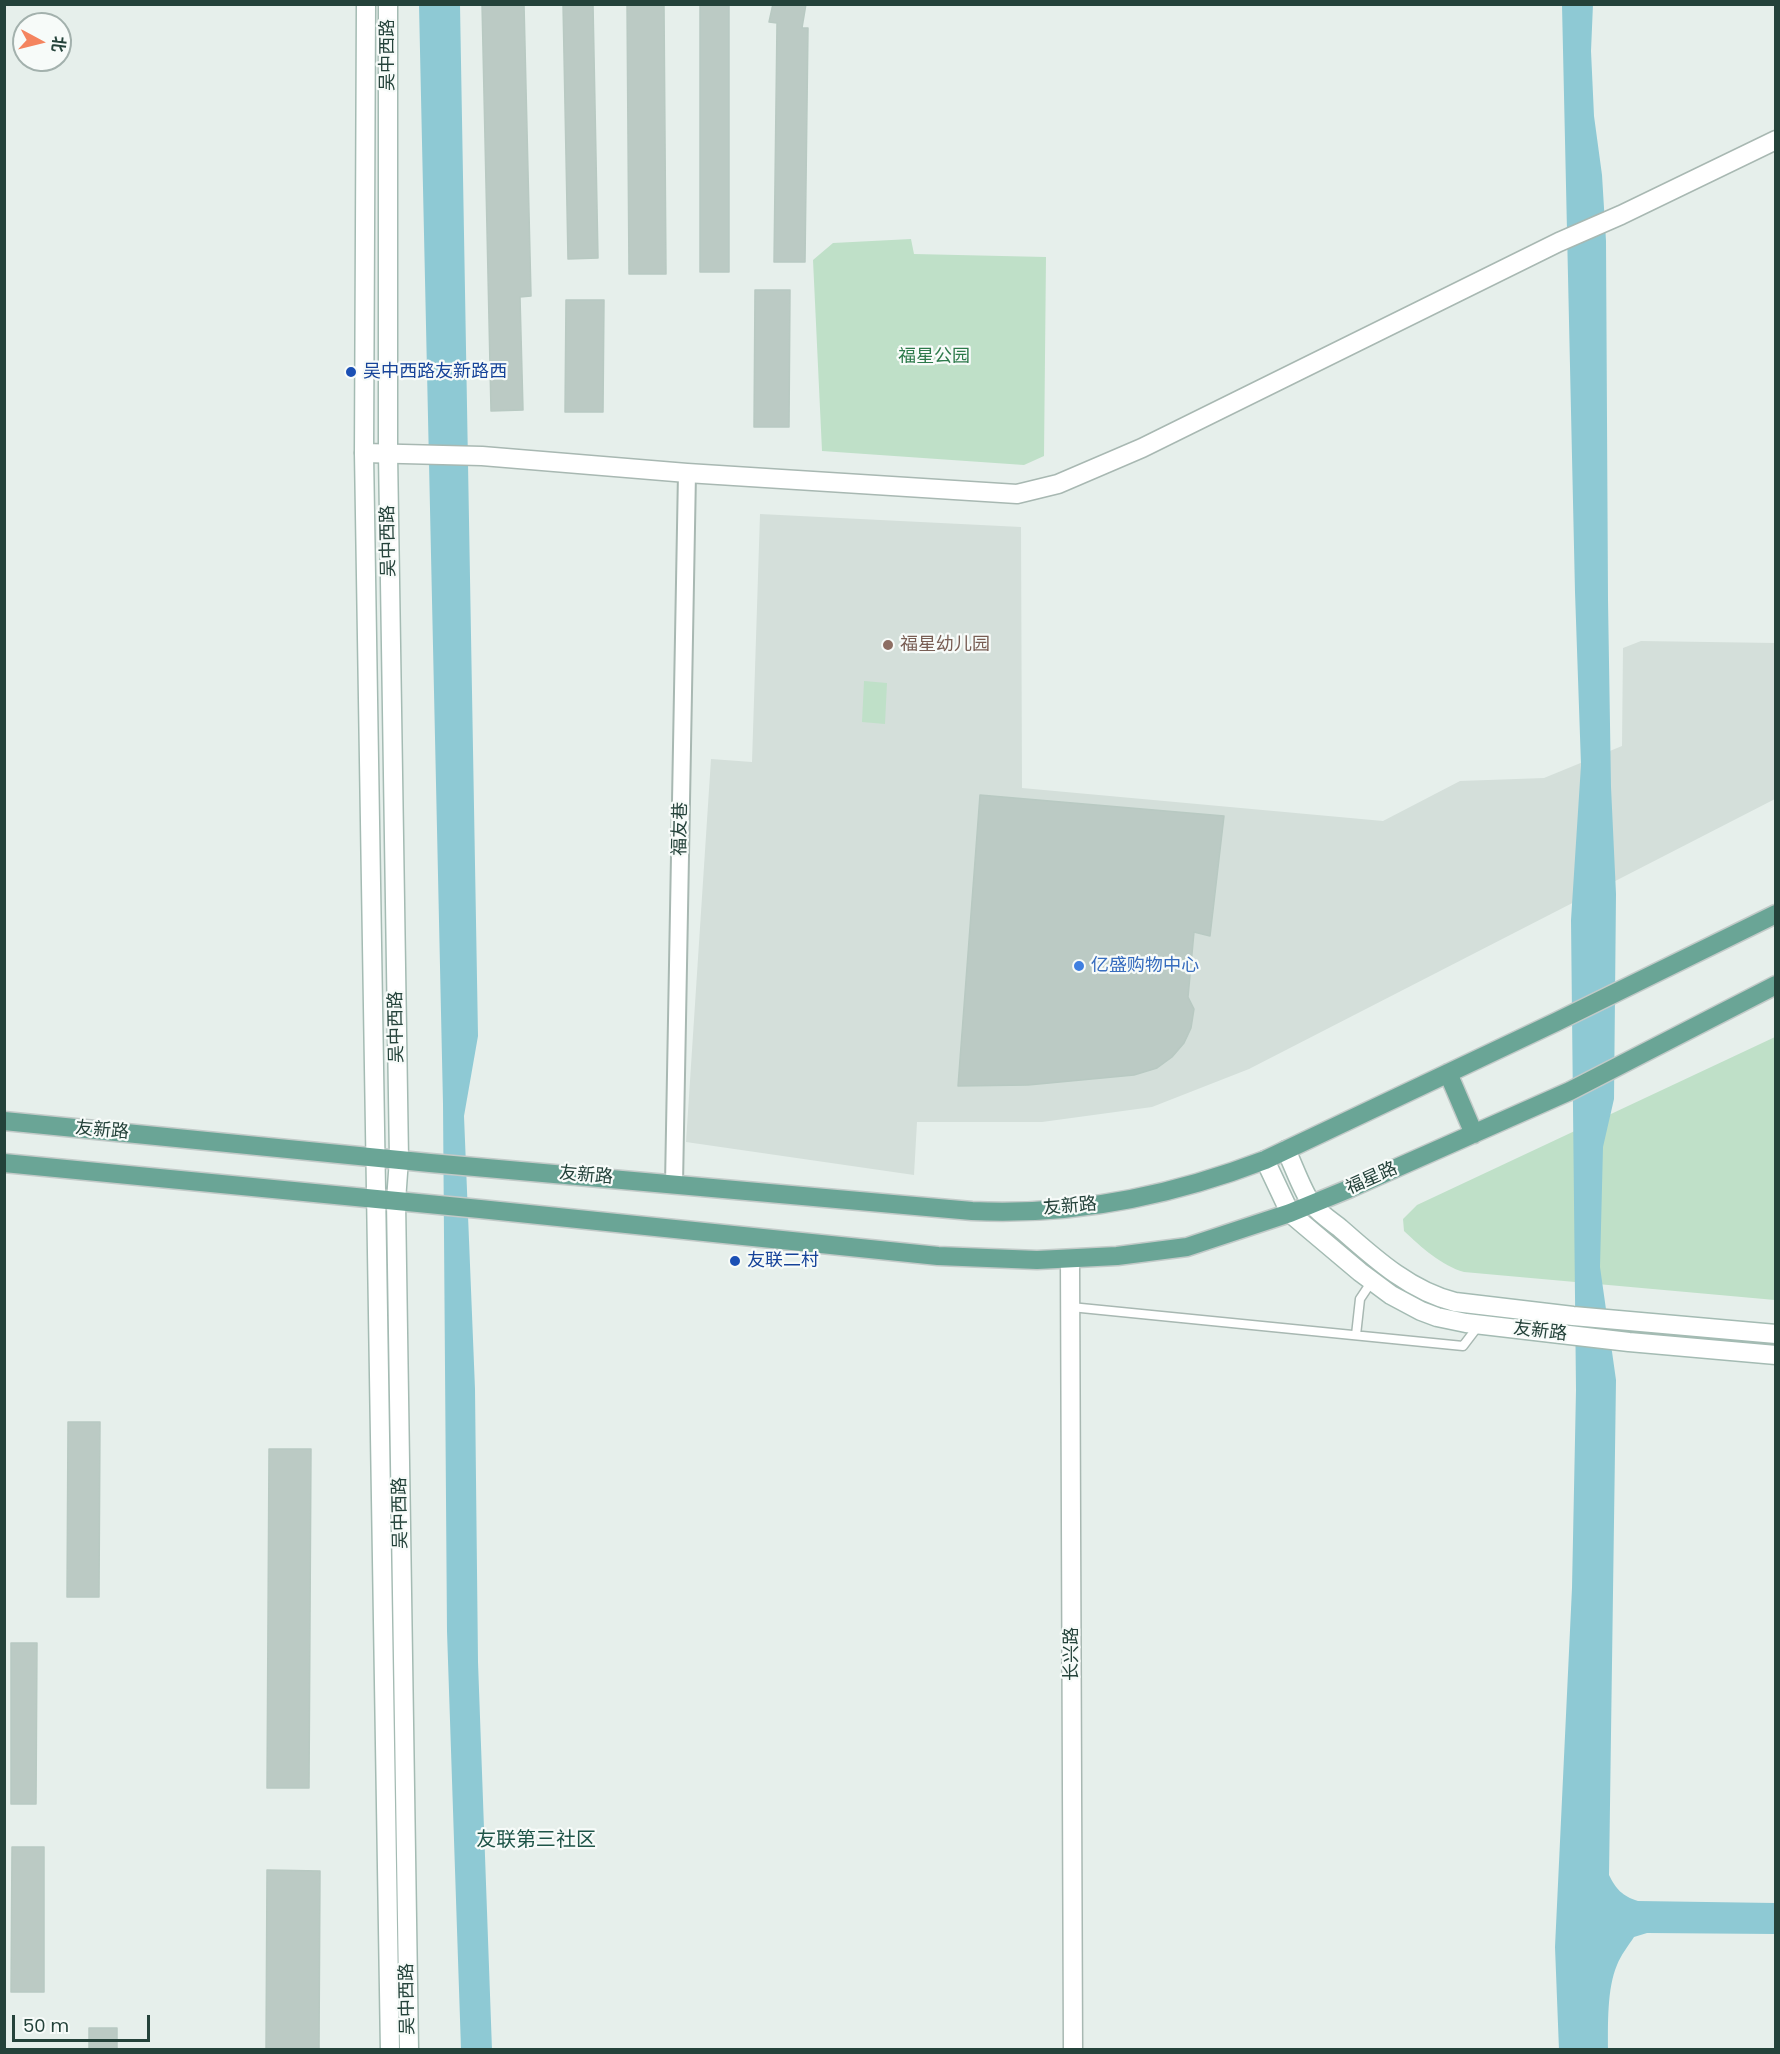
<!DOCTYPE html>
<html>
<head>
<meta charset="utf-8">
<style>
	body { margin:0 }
	#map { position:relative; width:1780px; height:2054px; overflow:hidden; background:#e6efeb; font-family:Poppins,"Noto Sans SC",sans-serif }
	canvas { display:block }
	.frame { position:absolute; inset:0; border:6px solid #24423a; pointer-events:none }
	.north { position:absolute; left:12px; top:12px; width:60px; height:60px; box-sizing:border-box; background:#f7fbf9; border:2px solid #a3b1ad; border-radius:50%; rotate:97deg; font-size:16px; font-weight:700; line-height:24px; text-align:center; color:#24423a }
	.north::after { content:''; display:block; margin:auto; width:21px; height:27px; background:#f4845f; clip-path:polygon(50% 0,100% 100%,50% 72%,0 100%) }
	.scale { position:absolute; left:12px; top:2015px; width:138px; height:27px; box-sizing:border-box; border:3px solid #24423a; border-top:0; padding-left:8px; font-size:18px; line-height:21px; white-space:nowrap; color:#24423a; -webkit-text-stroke:4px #f7fbf9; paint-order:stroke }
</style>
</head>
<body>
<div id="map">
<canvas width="1780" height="2054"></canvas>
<div class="frame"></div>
<div class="north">北</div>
<div class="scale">50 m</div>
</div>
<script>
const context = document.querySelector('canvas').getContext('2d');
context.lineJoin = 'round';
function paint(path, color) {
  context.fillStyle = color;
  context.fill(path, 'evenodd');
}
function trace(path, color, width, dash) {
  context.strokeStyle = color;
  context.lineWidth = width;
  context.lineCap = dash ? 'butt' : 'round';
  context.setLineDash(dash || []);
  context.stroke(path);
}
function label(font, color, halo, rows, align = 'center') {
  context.font = font + ' Poppins,"Noto Sans SC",sans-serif';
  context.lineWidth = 4.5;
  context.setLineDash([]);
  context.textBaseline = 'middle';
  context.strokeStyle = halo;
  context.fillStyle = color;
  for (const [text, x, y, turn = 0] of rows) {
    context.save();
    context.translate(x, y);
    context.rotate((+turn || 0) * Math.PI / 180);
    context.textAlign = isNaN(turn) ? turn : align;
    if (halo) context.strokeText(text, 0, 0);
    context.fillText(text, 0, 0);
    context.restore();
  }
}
paint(new Path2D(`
	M 760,514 L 1021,527 L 1022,788 L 1383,821 L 1460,781 L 1544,778 L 1622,746 L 1623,648 L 1641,641 L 1775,643 L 1775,799 L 1249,1069 L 1152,1107 L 1042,1122 L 917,1122 L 914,1175 L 686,1142 L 711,759 L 752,762 Z`), '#d4dfda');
paint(new Path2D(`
	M 911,239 L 914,254 L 1046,257 L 1044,456 L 1024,465 L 822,451 L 813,260 L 833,243 Z
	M 864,681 L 887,683 L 885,724 L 862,722 Z
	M 1775,1037 L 1775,1300 L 1464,1272 C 1442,1266 1421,1247 1404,1231 L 1403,1219 L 1417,1205 Z`), '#bfe0c8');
paint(new Path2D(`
	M 1593,4 L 1591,51 L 1594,116 L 1602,175 L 1606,241 L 1608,600 L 1611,787 L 1616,894 L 1614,1099 L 1603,1147 L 1600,1267 L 1616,1380 L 1609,1875 C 1616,1889 1622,1896 1638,1901 L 1775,1903 L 1776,1934 L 1647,1933 L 1634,1937 C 1628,1946 1621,1955 1617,1965 C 1607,1988 1608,2025 1608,2049 L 1559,2050 L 1555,1947 L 1572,1588 L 1576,1390 L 1571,920 L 1581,765 L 1575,592 L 1562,5 Z
	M 419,5 L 460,5 L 478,1036 L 464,1116 L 475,1389 L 478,1662 L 492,2050 L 461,2049 L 447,1631 L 443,1104 Z`), '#8ec9d4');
const building = new Path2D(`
	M 482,4 L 524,4 L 531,296 L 520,297 L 523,410 L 491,411 Z
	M 563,4 L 593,4 L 598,258 L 568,259 Z
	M 627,4 L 664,4 L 666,274 L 629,274 Z
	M 700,4 L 729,4 L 729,272 L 700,272 Z
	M 773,4 L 806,4 L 802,28 L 808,28 L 805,262 L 774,262 L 777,23 L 769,22 Z
	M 755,290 L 790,290 L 789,427 L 754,427 Z
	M 566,300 L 604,300 L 603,412 L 565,412 Z
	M 980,795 L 1224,816 L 1210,936 L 1194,932 L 1188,997 L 1194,1009 L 1191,1028 L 1184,1043 L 1172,1057 L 1157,1068 L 1134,1075 L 1028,1085 L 958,1086 Z
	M 68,1422 L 100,1422 L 99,1597 L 67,1597 Z
	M 269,1449 L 311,1449 L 309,1788 L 267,1788 Z
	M 11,1643 L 37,1643 L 36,1804 L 11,1804 Z
	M 12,1847 L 44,1847 L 44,1992 L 11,1992 Z
	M 267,1870 L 320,1871 L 319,2049 L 266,2049 Z
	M 89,2028 L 117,2028 L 117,2049 L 89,2049 Z`);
paint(building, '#bbcac4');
trace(building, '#b8c9c2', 1.5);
const service = new Path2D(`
	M 1071,1307 L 1463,1346 L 1479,1325
	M 1356,1335 L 1360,1299 L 1372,1281`);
const minor = new Path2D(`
	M 674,1184 L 687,473`);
const tertiary = new Path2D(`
	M 364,453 L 482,456 L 687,473 L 1017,494 L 1058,484 L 1142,448 L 1559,242 L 1621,215 L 1776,140
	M 1070,1259 L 1073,2050`);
const secondary = new Path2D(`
	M 366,4 L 364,453 L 390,2050
	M 388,4 L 388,453 L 399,1159 L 396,1201 L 409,2050
	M 1286,1150 C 1293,1164 1303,1193 1312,1204 C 1319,1213 1331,1221 1340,1228 C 1374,1258 1410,1291 1455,1302 L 1573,1316 L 1776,1334
	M 1265,1160 L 1290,1213 L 1360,1272 L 1391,1295 L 1421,1311 L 1437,1317 L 1466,1323 L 1629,1342 L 1776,1355`);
const primary = new Path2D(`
	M 1448,1073 L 1474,1134
	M 4,1121 L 430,1163 L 972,1211 C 1073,1216 1171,1196 1265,1160 L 1556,1022 L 1776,914
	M 4,1163 L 480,1209 L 938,1256 L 1037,1260 L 1117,1256 L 1187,1247 L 1290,1213 L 1351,1188 L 1570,1091 L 1776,985`);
trace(service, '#a8b8b2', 11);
trace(minor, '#a8b8b2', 20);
trace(tertiary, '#a8b8b2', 21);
trace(secondary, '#a4bbb3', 21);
trace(primary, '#c2cac8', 21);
trace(service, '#fff', 8);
trace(minor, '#fff', 16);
trace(tertiary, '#fff', 18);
trace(secondary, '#fff', 18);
trace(primary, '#6aa596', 18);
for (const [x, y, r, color] of [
	[351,372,6,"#1a4fb4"],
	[888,645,6,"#8d6e63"],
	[1079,966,6,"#3f7fe0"],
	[735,1261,6,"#1a4fb4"]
]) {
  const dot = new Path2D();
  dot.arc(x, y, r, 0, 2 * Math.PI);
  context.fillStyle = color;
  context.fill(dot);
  trace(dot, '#f7fbf9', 2);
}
label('18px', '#24423a', '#f7fbf9', [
	["吴中西路",388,55,-90],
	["吴中西路",389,541,-91],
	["福友巷",681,829,-89],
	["吴中西路",397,1027,-91],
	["友新路",102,1131,5],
	["友新路",586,1176,5],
	["福星路",1372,1179,-24],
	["友新路",1070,1207,-5],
	["友新路",1540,1332,7],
	["吴中西路",401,1513,-91],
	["长兴路",1072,1654,-90],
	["吴中西路",408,1999,-91]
]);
label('18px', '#2d7a4b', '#f7fbf9', [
	["福星公园",934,357]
]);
label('18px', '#164399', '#f7fbf9', [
	["吴中西路友新路西",363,372],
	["友联二村",747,1261]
], 'left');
label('18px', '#785e54', '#f7fbf9', [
	["福星幼儿园",900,645]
], 'left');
label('18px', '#366cbe', '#f7fbf9', [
	["亿盛购物中心",1091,966]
], 'left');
label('20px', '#1f5548', '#f7fbf9', [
	["友联第三社区",536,1841]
]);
</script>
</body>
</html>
